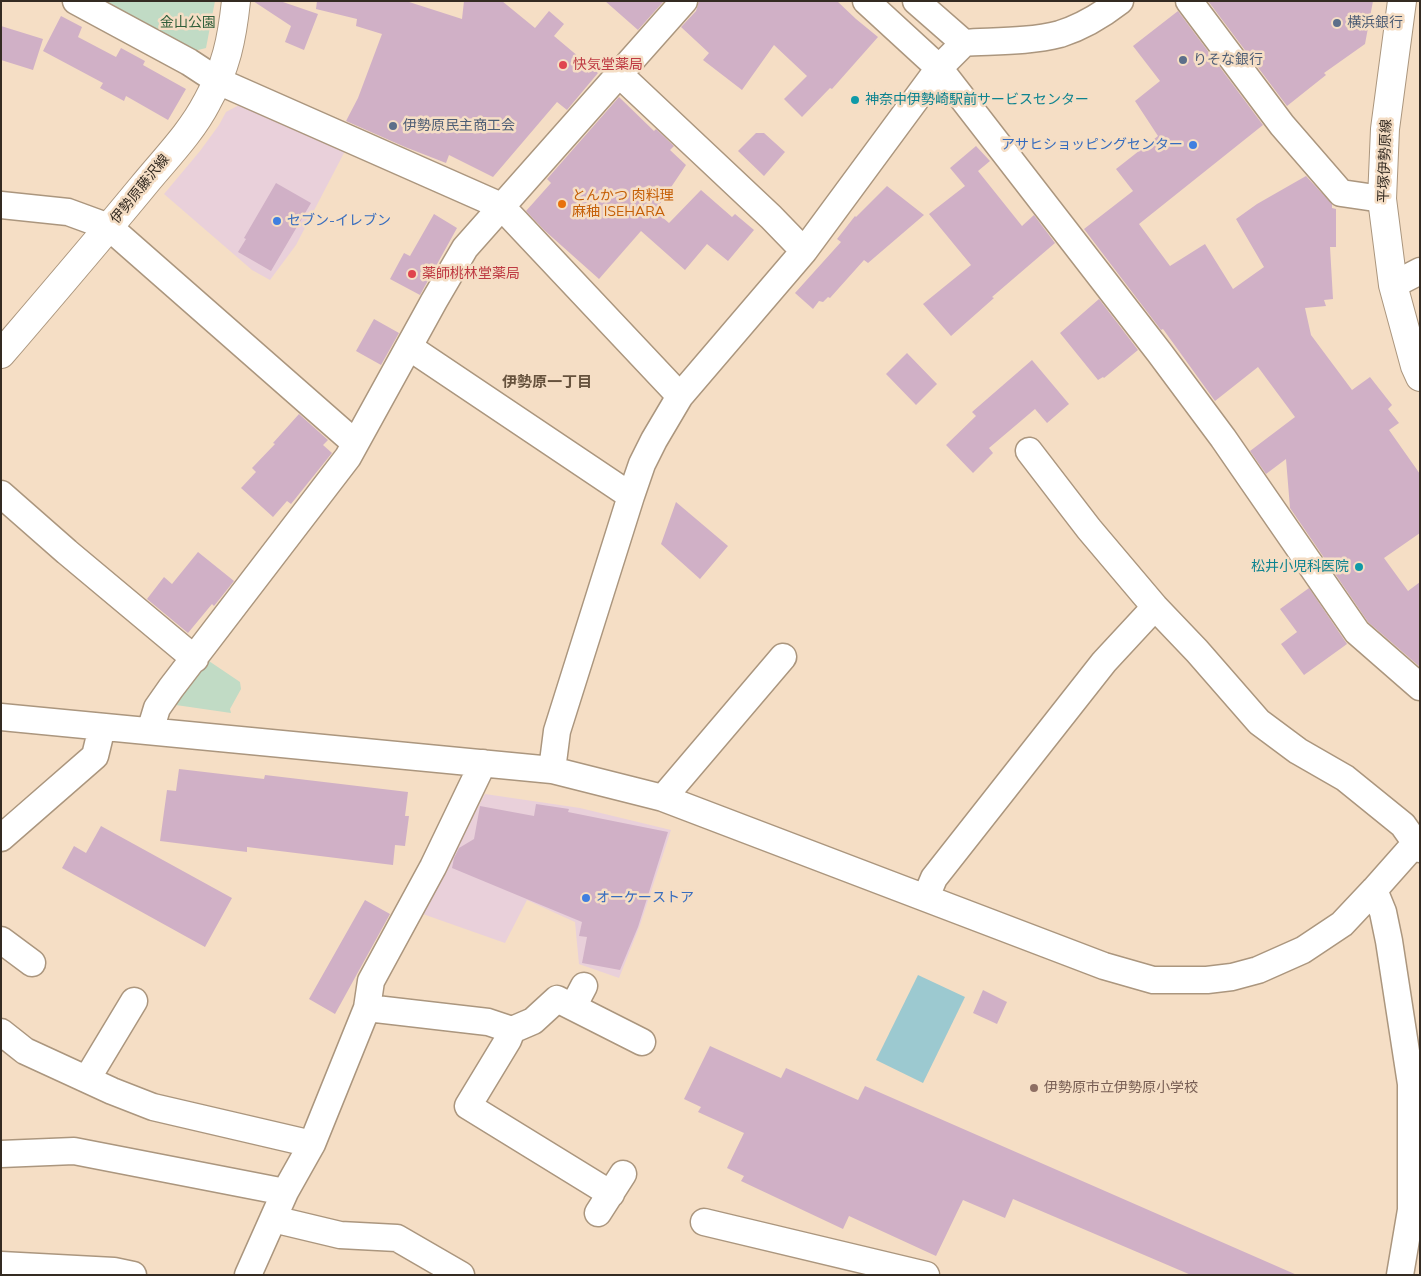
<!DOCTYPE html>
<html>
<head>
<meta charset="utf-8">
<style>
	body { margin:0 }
	#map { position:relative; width:1421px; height:1276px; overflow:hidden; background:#f5dec5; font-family:Mulish,sans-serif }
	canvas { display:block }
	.frame { position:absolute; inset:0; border:2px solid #342b22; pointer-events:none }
</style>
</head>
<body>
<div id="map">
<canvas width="1421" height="1276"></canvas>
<div class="frame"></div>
</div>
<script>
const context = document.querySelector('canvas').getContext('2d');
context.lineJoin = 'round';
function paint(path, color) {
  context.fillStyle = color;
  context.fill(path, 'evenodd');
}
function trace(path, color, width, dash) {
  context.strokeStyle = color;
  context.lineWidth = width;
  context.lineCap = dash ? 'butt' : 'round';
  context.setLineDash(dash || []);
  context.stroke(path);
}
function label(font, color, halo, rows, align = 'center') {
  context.font = font + ' Mulish,"Noto Sans JP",sans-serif';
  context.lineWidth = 5;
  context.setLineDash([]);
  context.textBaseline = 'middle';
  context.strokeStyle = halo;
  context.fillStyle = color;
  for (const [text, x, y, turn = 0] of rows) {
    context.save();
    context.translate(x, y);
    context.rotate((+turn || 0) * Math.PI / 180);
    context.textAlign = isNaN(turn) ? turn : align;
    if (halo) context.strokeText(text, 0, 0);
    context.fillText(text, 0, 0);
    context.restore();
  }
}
paint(new Path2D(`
	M 241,104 L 345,151 L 296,245 L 270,280 L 252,270 L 164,194 L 200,151 L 219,125 L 226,112 Z
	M 485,794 L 580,808 L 671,830 L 640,925 L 619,978 L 579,964 L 575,922 L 527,900 L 505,943 L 420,913 Z`), '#e9d0da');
paint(new Path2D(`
	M 101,1 L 215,1 L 206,48 L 194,51 Z
	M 203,657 L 240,682 L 241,689 L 230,709 L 231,713 L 169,704 Z`), '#c1dbc5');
paint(new Path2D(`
	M 918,975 L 965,997 L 923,1083 L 876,1060 Z`), '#9cc9d0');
paint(new Path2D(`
	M 253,1 L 280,1 L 318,14 L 304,50 L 285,42 L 291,26 Z
	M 317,1 L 406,1 L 462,19 L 464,1 L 502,1 L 535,28 L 549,11 L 564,24 L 554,36 L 598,73 L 567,110 L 557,102 L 493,177 L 449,155 L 446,163 L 405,147 L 346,121 L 358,98 L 382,34 L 356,26 L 357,19 L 316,9 Z
	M 605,1 L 664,1 L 638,30 Z
	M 699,1 L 837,1 L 856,19 L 878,37 L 832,89 L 830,88 L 802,117 L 784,99 L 807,76 L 774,45 L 742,90 L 703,60 L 709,53 L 681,27 L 696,11 Z
	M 1208,1 L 1373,1 L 1365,44 L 1324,73 L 1326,75 L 1287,106 Z
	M 1178,11 L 1263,125 L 1139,224 L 1170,266 L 1205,244 L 1233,289 L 1264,267 L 1236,219 L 1257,204 L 1306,176 L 1332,204 L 1332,208 L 1336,209 L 1336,247 L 1330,247 L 1333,299 L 1324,300 L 1326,306 L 1305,308 L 1311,335 L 1352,390 L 1370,377 L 1392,405 L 1388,409 L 1399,423 L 1389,430 L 1420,474 L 1420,533 L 1384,558 L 1408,591 L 1420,582 L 1420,667 L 1368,622 L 1290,508 L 1286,459 L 1266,474 L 1250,451 L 1295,417 L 1258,367 L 1215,401 L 1163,329 L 1161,330 L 1084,229 L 1133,191 L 1116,169 L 1158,136 L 1135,101 L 1160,81 L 1133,46 Z
	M 61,16 L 82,27 L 78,37 L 116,57 L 121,48 L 145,61 L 143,65 L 186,89 L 168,120 L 126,96 L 124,101 L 100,88 L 103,83 L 43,51 Z
	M 1,26 L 43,39 L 33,70 L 1,60 Z
	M 619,97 L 654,131 L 656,129 L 674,146 L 670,150 L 686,165 L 655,211 L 669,223 L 701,190 L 732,217 L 735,214 L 754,230 L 728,261 L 707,244 L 685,270 L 641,231 L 599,279 L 544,230 L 526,211 L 551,183 L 547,179 Z
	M 756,133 L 764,133 L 785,152 L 764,176 L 738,151 Z
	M 976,146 L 990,161 L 978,171 L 1022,226 L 1034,215 L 1055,243 L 992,297 L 994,298 L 951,336 L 923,304 L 971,265 L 929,214 L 965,186 L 950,168 Z
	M 276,183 L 311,203 L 271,271 L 238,252 L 246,239 L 244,238 Z
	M 887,186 L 924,215 L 868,263 L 864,260 L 830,298 L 828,297 L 823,302 L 819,301 L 813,309 L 795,293 L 841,242 L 837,239 L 855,216 L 856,217 Z
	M 434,214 L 457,228 L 420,295 L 390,279 L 404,253 L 410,256 Z
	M 1099,299 L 1138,350 L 1104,378 L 1103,377 L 1098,380 L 1060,333 Z
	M 374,319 L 399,333 L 381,365 L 356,351 Z
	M 907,353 L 937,384 L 916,405 L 886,374 Z
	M 1032,360 L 1069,404 L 1047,423 L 1035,409 L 989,448 L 993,453 L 973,473 L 946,445 L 976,416 L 972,412 Z
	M 299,414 L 328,440 L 323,445 L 332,453 L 291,504 L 287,501 L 273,517 L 241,488 L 256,472 L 252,468 L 275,444 L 273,443 Z
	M 676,502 L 728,546 L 700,579 L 661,544 Z
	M 198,552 L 234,581 L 214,606 L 212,604 L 188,633 L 147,599 L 164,577 L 172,584 Z
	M 1309,588 L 1347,644 L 1304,675 L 1281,644 L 1297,632 L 1280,609 Z
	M 179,769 L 264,779 L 265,775 L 408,792 L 405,816 L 409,816 L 405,846 L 395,845 L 393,865 L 247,847 L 247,852 L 160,841 L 167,790 L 176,791 Z
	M 536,804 L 569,809 L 568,812 L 668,832 L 638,927 L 620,970 L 582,963 L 587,937 L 579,936 L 582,922 L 452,868 L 454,858 L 459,848 L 474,839 L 480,806 L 534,816 Z
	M 101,826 L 232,898 L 205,947 L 62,868 L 74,846 L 86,853 Z
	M 365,900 L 390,914 L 335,1014 L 309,999 Z
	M 983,990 L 1007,1002 L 997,1024 L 973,1013 Z
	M 710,1046 L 781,1078 L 786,1068 L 858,1100 L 865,1086 L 1297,1275 L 1191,1275 L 1013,1199 L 1005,1218 L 963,1200 L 936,1256 L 849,1216 L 843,1229 L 741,1181 L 744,1176 L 727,1168 L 744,1133 L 698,1112 L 701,1107 L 684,1099 Z`), '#d0b0c6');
const minor = new Path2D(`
	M 76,1 L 189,62 L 218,81 L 501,206 L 680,396
	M 866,1 L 939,68 L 1159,352 L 1223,438 L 1357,632 L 1420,687
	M 916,1 L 964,43
	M 1189,1 L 1282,125 L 1341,193 L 1382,199
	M 619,74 L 771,217 L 804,251
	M 1,205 L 68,212 L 109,227 L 355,443
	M 1393,285 L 1420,271
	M 409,347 L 631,496
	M 1029,451 L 1089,529 L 1155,607 L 1197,651 L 1259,722 L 1298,751 L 1345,778 L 1403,825 L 1420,849
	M 1,494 L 67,552 L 195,659
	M 1,717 L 552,770 L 663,798 L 1104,966 L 1153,980 L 1207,980 L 1232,977 L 1258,970 L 1303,950 L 1342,924 L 1374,890 L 1420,838
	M 150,731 L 157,708 L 171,688 L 348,457 L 434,301 L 465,248 L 684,1
	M 552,770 L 557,731 L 631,496 L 642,464 L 654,440 L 680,396 L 804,251 L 939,68 L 964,43 C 995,41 1029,42 1060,34 C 1082,27 1102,15 1120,1
	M 663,798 L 783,657
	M 1,838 L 95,756 L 102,727
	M 1374,890 L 1383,912 L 1389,941 L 1411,1084 L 1411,1210 L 1400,1275
	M 926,897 L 934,878 L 1104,662 L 1155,607
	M 1,940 L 32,963
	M 573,1007 L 584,986
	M 367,1008 L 488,1022 L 512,1030 L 508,1040 L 468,1106 L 611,1194
	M 512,1030 L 533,1021 L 557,999 L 642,1042
	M 1,1032 L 25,1051 L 112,1091 L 153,1107 L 312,1144
	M 87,1079 L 134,1001
	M 1,1154 L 74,1151 L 285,1192
	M 598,1213 L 623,1174
	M 273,1219 L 340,1235 L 397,1238 L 461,1275
	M 704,1222 L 926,1275
	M 1,1265 L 114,1271 L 133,1275
	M 248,1275 L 285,1192 L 312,1144 L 367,1008 L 371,981 L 433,867 L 483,763`);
const major = new Path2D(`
	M 1402,1 L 1385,129 L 1382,199 L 1393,285 L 1415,366 L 1420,377
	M 1,354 C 49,298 96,243 143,186 C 165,159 191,133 207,102 C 226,68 232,39 236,1`);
trace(minor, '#ab967e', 29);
trace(major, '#ab967e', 30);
trace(minor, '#fff', 26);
trace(major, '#fff', 28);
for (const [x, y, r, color] of [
	[1337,23,5,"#5c6f8a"],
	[1183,60,5,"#5c6f8a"],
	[563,65,5,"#e0444e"],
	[855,100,5,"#0f9aa8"],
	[393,126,5,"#5c6f8a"],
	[1193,145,5,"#3f7fe0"],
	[562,204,5,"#e8710a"],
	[277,221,5,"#3f7fe0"],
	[412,274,5,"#e0444e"],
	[1359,567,5,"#0f9aa8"],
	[586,898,5,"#3f7fe0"],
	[1034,1088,5,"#8d6e63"]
]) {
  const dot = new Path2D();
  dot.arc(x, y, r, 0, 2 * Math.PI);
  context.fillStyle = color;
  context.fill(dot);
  trace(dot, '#f5dec5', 2);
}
label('14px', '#305f3b', '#f5dec5', [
	["金山公園",188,23]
]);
label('14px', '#4e5e75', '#f5dec5', [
	["横浜銀行",1347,23],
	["りそな銀行",1193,60],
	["伊勢原民主商工会",403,126]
], 'left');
label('14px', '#be3a42', '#f5dec5', [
	["快気堂薬局",573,65],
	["薬師桃林堂薬局",422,274]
], 'left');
label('14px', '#0d838f', '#f5dec5', [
	["神奈中伊勢崎駅前サービスセンター",865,100],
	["松井小児科医院",1349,567,"right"]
], 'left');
label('14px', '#366cbe', '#f5dec5', [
	["アサヒショッピングセンター",1183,145,"right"],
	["セブン-イレブン",287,221],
	["オーケーストア",596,898]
], 'left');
label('14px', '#342b22', '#f5dec5', [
	["平塚伊勢原線",1385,161,-88],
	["伊勢原藤沢線",140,189,-51]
]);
label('14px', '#c56008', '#f5dec5', [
	["とんかつ 肉料理",572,196],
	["麻秞 ISEHARA",572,212]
], 'left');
label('14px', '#785e54', '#f5dec5', [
	["伊勢原市立伊勢原小学校",1044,1088]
], 'left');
label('bold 15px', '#66523d', '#f5dec5', [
	["伊勢原一丁目",547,382]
]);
</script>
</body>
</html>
